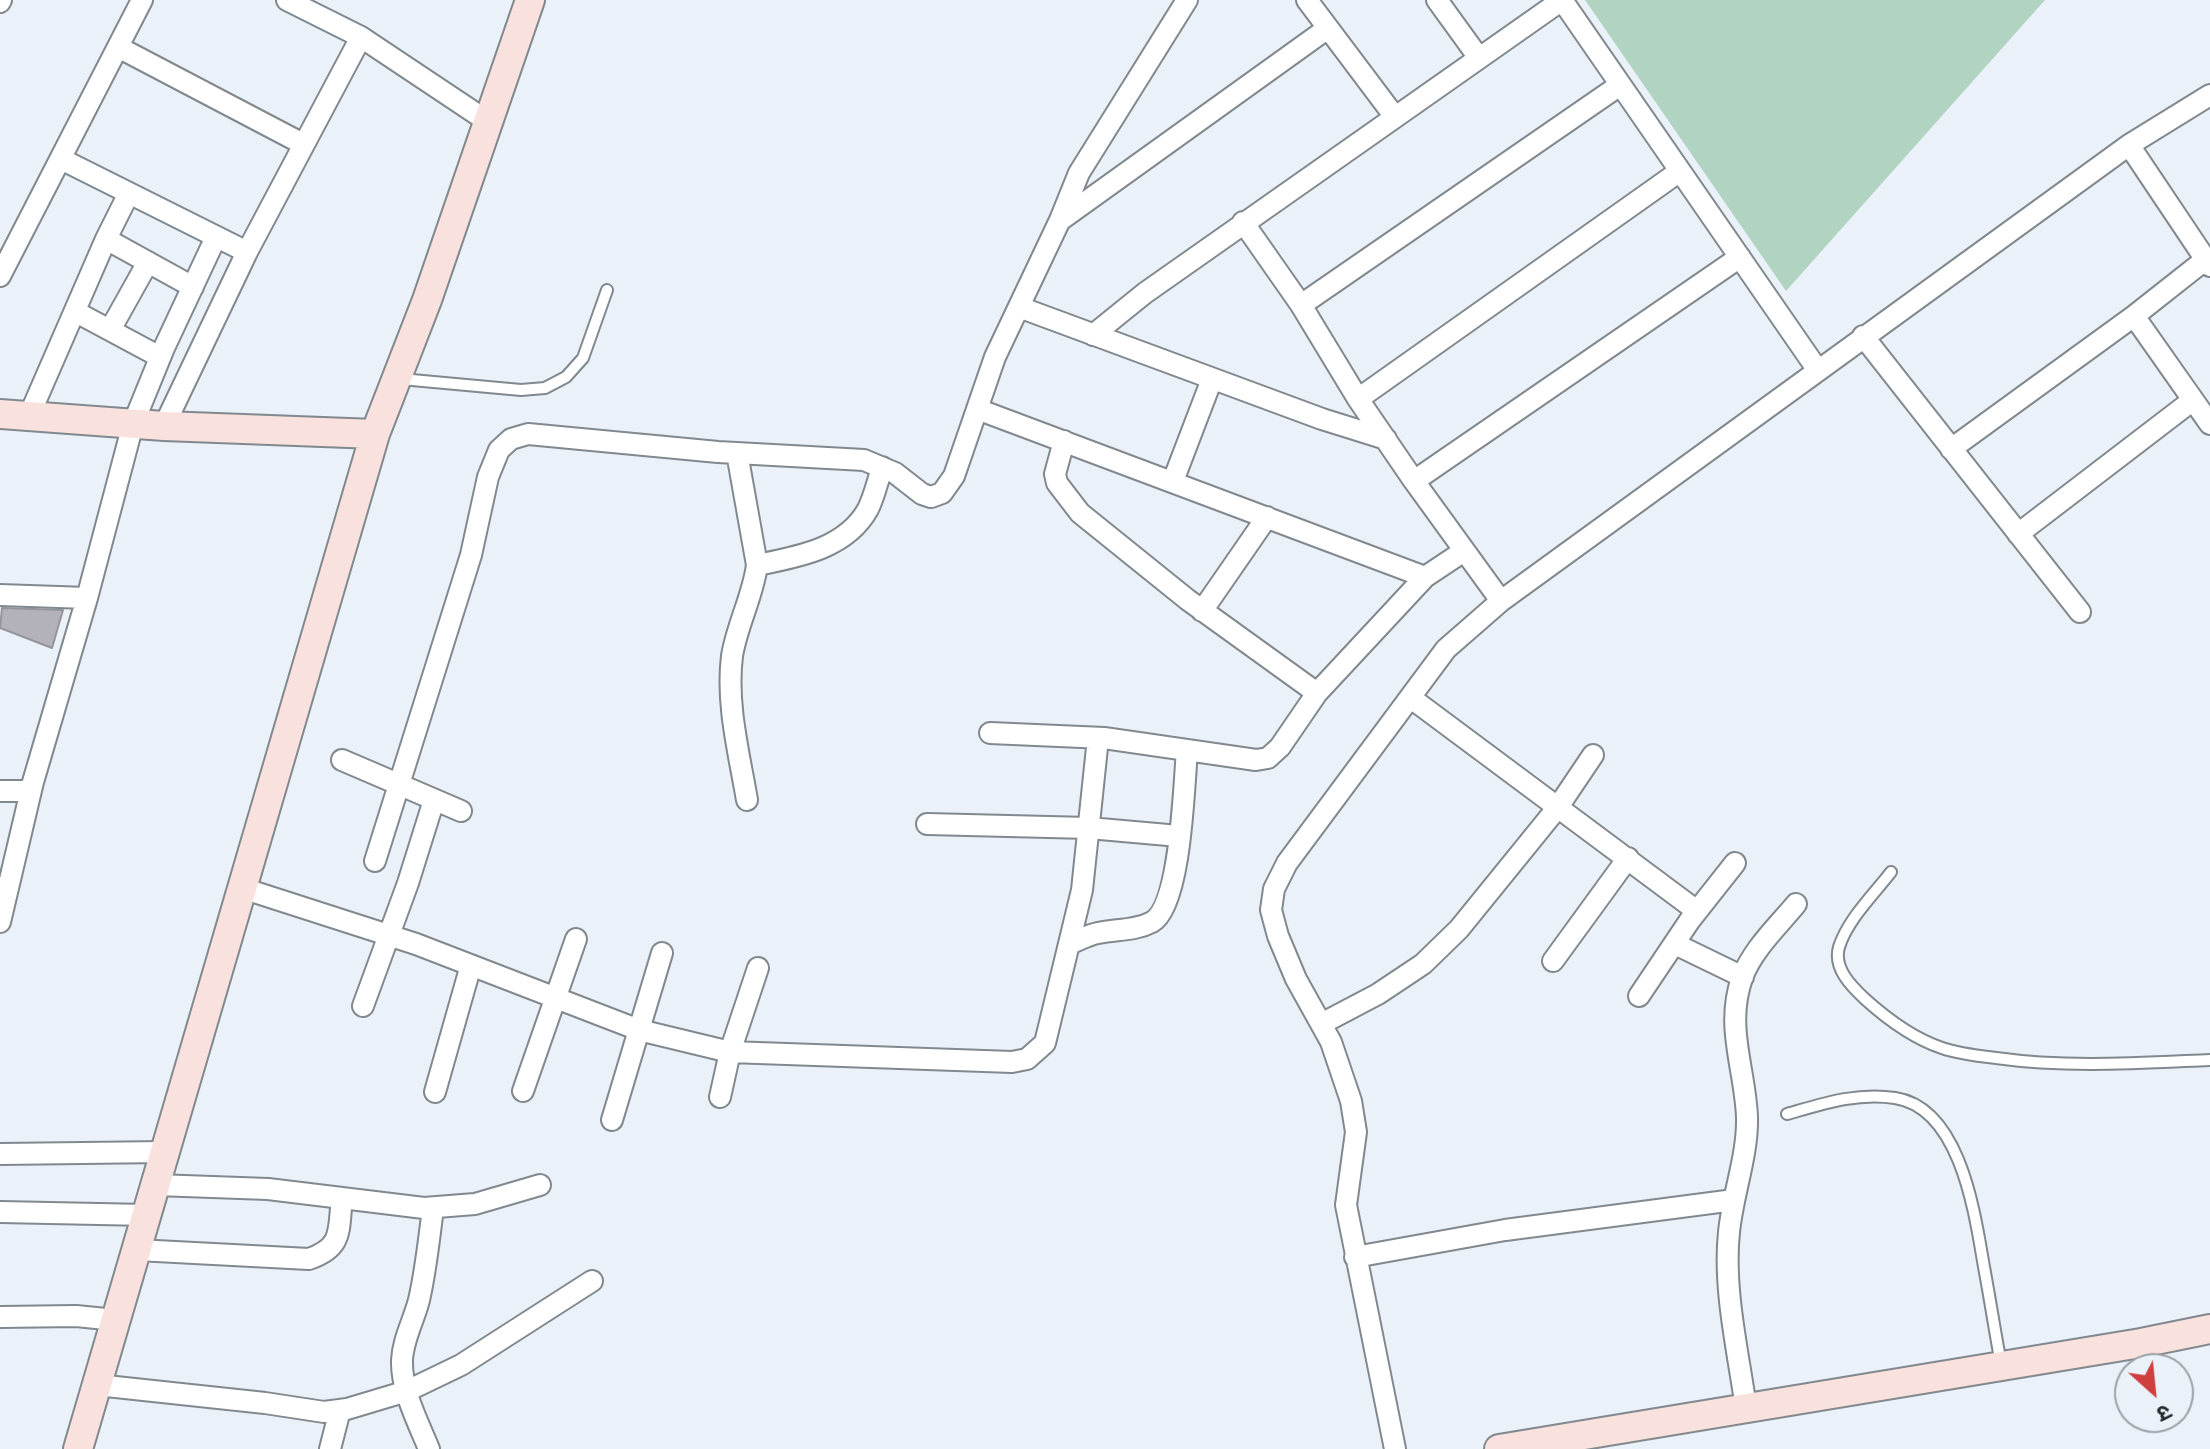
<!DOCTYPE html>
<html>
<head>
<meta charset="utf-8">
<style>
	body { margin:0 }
	#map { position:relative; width:2210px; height:1449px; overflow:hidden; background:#eaf1f8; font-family:"Source Sans 3","Noto Sans Devanagari",sans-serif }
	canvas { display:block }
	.north { position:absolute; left:2114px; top:1353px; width:80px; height:80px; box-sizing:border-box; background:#eaf1f8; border:2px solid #9ba1a6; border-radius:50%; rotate:153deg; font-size:22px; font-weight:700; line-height:32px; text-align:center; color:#25282a }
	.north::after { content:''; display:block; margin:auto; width:28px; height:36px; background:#cf3f40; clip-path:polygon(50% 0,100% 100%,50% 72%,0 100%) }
</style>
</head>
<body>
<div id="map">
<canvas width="2210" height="1449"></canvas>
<div class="north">उ</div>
</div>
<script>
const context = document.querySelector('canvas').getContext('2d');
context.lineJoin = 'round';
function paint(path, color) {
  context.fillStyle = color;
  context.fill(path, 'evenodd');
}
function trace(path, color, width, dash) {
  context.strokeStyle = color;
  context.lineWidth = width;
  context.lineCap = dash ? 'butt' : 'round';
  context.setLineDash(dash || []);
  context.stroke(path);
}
paint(new Path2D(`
	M 1585,0 L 2045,0 L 1786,291 Z`), '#b1d3c2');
const building = new Path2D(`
	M 2,608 L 63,610 L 52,648 L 0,628 Z`);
paint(building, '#b3b2ba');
trace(building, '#95949c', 2);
const lane = new Path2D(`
	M 401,379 L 521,390 L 545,388 L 566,377 L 583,358 L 607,290
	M 1891,872 C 1874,894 1848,919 1839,947 C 1833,968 1851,986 1865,999 C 1886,1018 1915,1039 1942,1048 C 1959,1054 1979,1056 1996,1058 C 2067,1068 2139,1063 2210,1060
	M 1787,1114 C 1822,1104 1857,1092 1895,1098 C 1961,1108 1975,1215 1984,1267 C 1990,1299 1995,1332 2001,1364`);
const street = new Path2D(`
	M 287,0 L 361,37 L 487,121
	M 1307,0 L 1395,117
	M 1437,0 L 1479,58
	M 1562,0 L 1817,369
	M 0,2 L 1,0
	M 118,47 L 303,144
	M 2129,145 L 2210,266
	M 61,159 L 247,252
	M 1062,219 L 1328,28
	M 1243,222 L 1301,305 L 1358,399 L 1414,481 L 1501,601
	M 106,239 L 193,287
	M 0,276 L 142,0
	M 1301,305 L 1620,85
	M 1019,307 L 1322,419 L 1386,439
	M 76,312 L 160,357
	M 2134,316 L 2210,424
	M 110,330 L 148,262
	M 1093,335 L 1145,293 L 1562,0
	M 1863,336 L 2080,612
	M 1358,399 L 1680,171
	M 977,409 L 1425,577
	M 29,416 L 106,239 L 129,193
	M 164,426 L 247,252 L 361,37
	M 1064,441 L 1055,474 L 1057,483 L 1080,513 L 1188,600 L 1317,693
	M 1951,449 L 2134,316 L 2205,260
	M 737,453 L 757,565 C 753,596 737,625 732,656 C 726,704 739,753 747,800
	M 1173,481 L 1212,379
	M 1414,481 L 1740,257
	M 2018,534 L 2193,400
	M 757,565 C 797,557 846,549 868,509 C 874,497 878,481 882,467
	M 0,595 L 87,598
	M 1202,611 L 1267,517
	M 1411,698 L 1697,911
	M 990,733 L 1104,738 L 1256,760 L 1268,758 L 1280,747 L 1317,693 L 1425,577 L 1464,551
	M 342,760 L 461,811
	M 0,791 L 31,791
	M 927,824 L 1089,828 L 1179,836
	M 375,861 L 471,555 L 488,477 L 499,450 L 511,439 L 528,434 L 718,452 L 864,460 L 895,473 L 922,494 L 931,497 L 942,493 L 954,476 L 995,357 L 1060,220 L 1079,173 L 1187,0
	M 242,888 L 416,944 L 639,1030 L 730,1052 L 1012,1062 L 1027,1059 L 1045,1043 L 1082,890 L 1098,738
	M 0,922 L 33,782 L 87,598 L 133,424 L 164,348 L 216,237
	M 1069,944 C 1079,940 1088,935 1098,933 C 1116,929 1135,931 1152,922 C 1181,906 1184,784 1187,750
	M 1675,944 L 1743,977
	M 1553,961 L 1628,858
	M 1639,996 L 1690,920 L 1735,863
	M 363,1006 L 408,883 L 434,800
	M 1321,1024 L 1378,994 L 1423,964 L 1459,929 L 1558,807 L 1593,755
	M 523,1091 L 576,939
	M 435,1092 L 471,965
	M 720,1097 L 730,1052 L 758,968
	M 612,1120 L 662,953
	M 0,1154 L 165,1152
	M 156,1185 L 268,1189 L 424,1208 L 475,1204 L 540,1185
	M 0,1212 L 147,1215
	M 137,1250 L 309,1259 C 344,1247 338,1230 342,1198
	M 1355,1257 L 1505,1230 L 1734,1200
	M 0,1317 L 76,1316 L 116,1320
	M 97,1385 L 265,1403 L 324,1412 L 347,1409 L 407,1391 L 461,1365 L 592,1281
	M 1746,1408 C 1738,1351 1723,1289 1729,1232 C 1733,1193 1748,1155 1747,1117 C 1745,1068 1725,1027 1742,978 C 1752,950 1778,926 1796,904
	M 330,1449 L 340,1410
	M 429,1449 C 418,1422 401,1390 402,1360 C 403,1339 414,1320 419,1300 C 426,1270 429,1239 433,1208
	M 1395,1449 L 1346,1205 L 1356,1132 L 1351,1101 L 1331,1042 L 1296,979 L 1278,936 L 1271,910 L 1274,889 L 1287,863 L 1446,649 L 1501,601 L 2129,145 L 2210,95`);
const secondary = new Path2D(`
	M 0,414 L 164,426 L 375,434
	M 78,1449 L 375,434 L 427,300 L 530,0
	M 1499,1449 L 2141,1343 L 2210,1329`);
trace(lane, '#81888e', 14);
trace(street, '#81888e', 24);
trace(secondary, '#81888e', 32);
trace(lane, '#fff', 10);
trace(street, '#fff', 20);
trace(secondary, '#f9e1de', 28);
</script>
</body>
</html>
